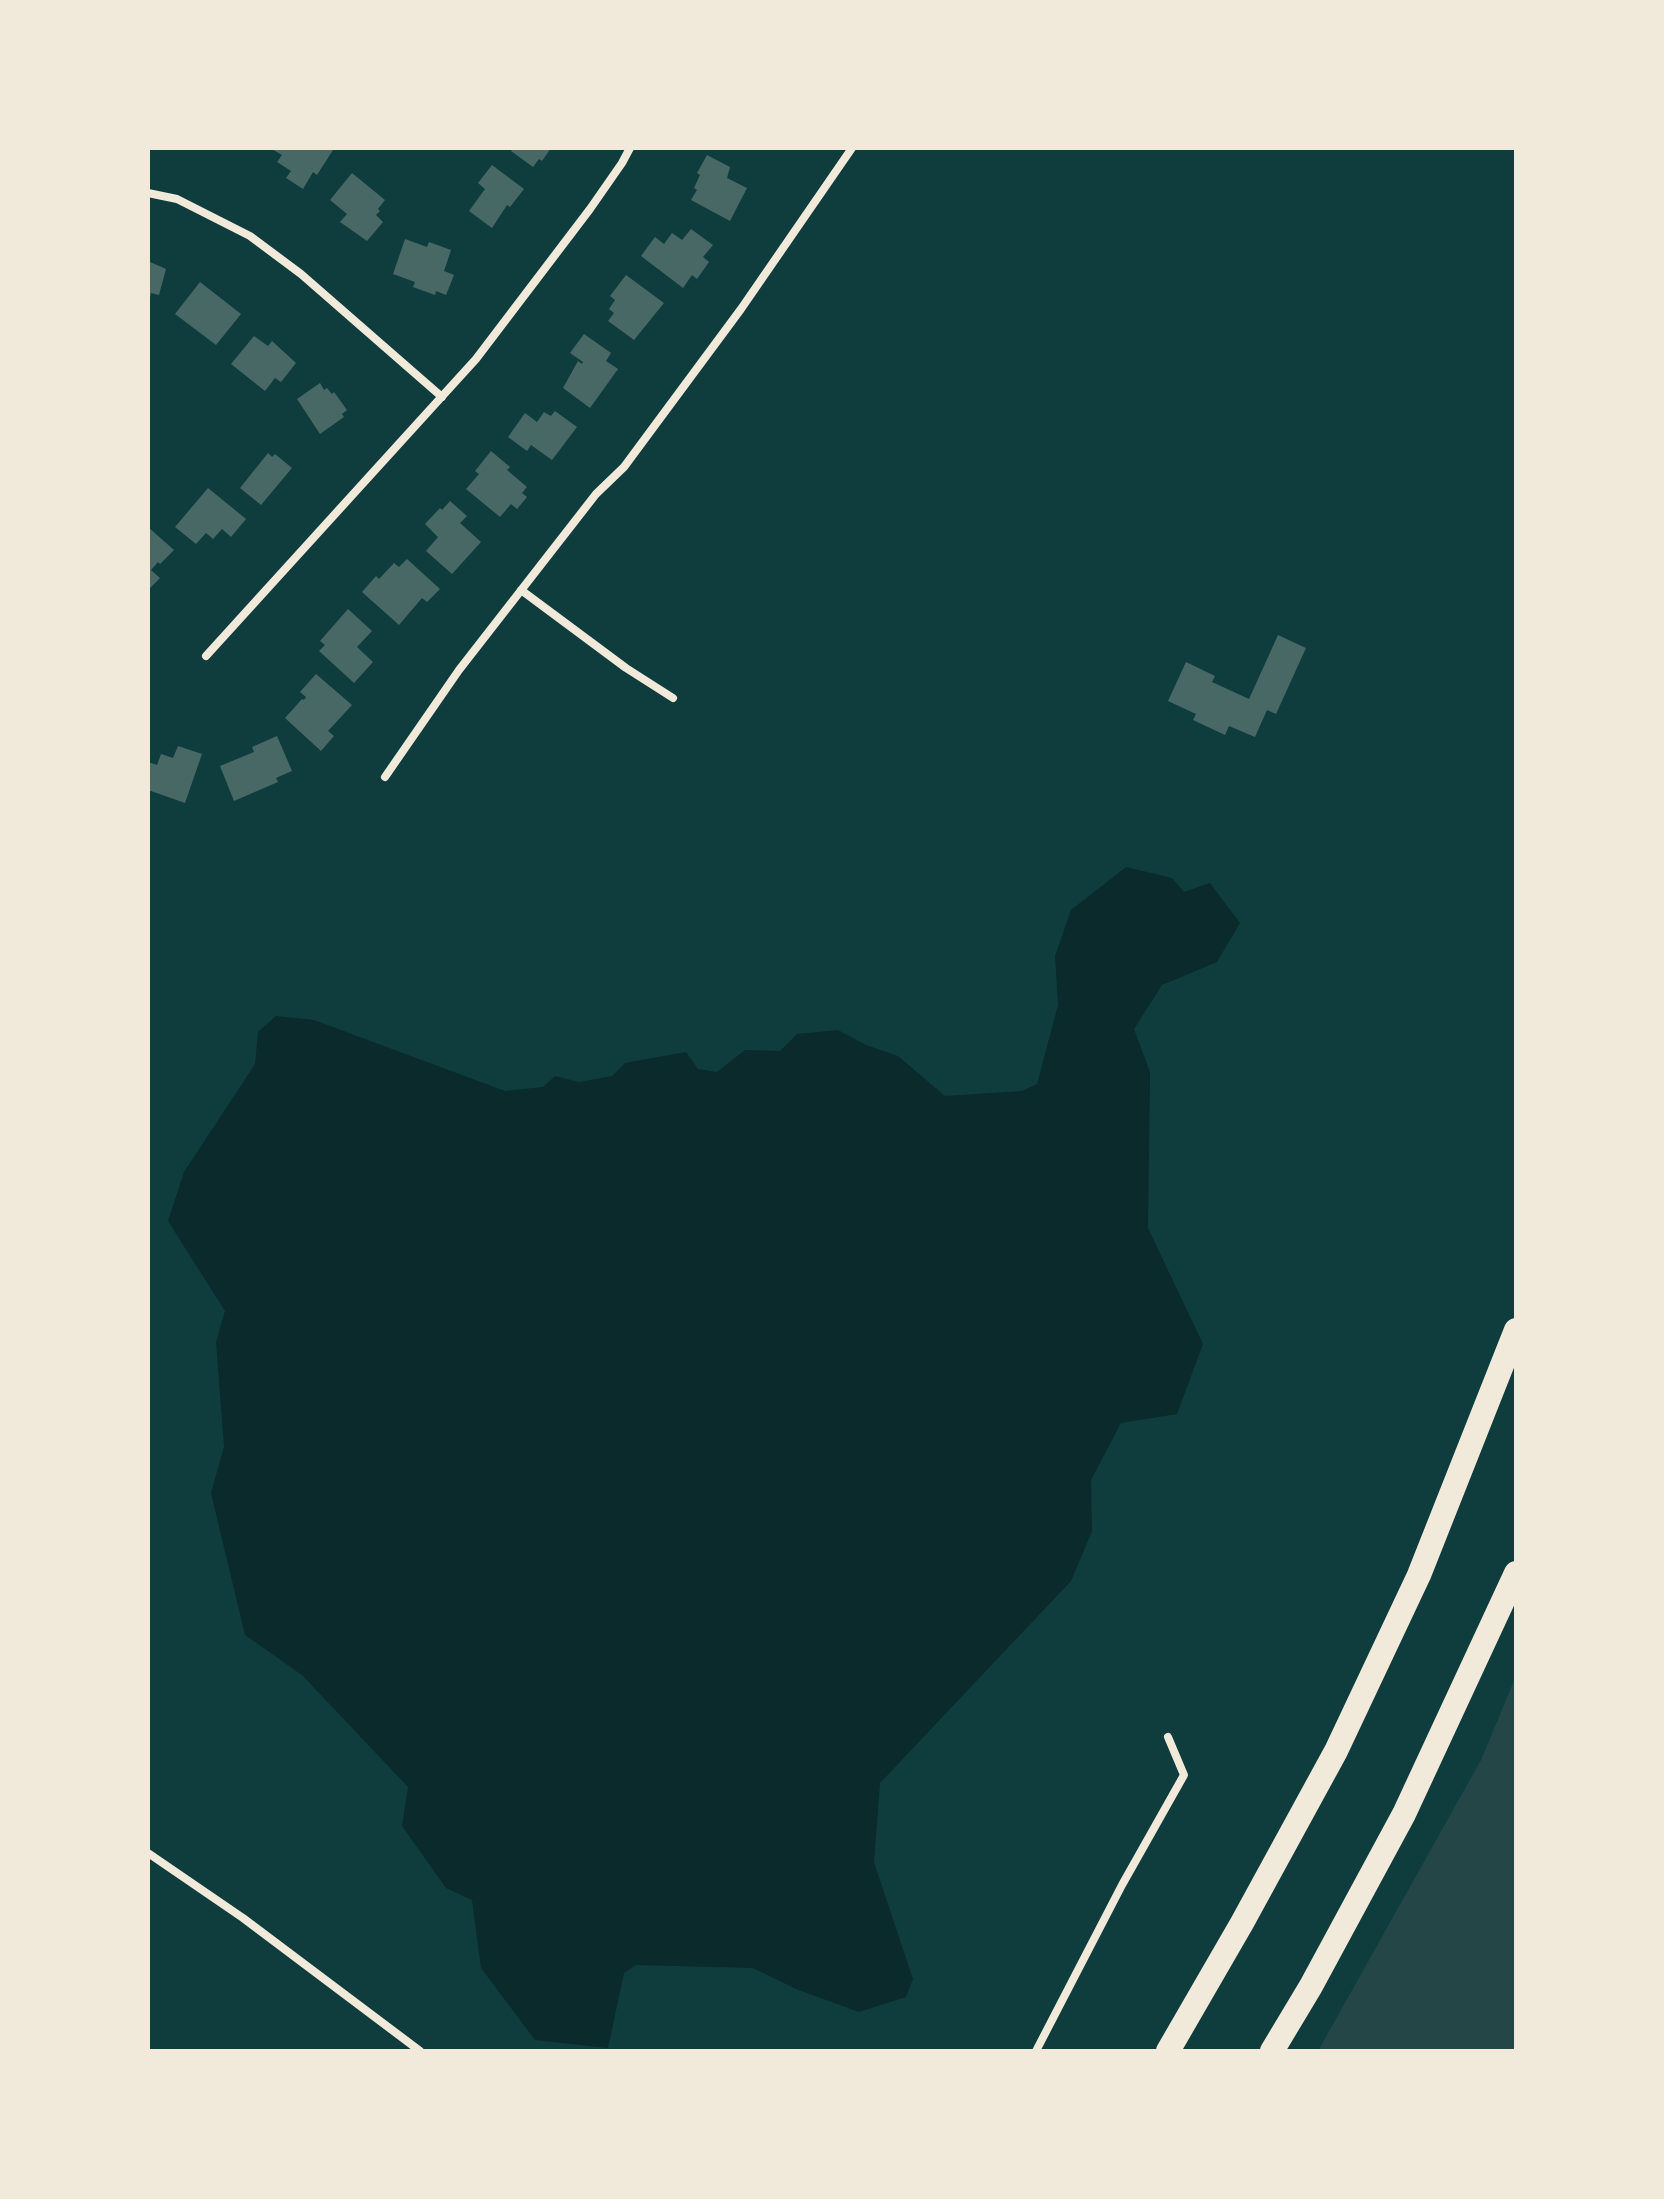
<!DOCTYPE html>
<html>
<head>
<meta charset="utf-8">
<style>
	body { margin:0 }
	#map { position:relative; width:1664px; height:2199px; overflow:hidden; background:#0f3d3e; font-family:Signika,sans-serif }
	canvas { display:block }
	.frame { position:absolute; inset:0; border:150px solid #f1e9da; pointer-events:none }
</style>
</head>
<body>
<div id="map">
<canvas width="1664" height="2199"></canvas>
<div class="frame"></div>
</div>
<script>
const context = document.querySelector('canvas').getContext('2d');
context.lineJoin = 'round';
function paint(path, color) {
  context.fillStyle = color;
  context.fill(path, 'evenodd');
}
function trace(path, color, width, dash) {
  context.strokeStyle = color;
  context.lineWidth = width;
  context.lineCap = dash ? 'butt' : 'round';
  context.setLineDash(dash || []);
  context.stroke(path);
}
paint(new Path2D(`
	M 1516,1676 L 1516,2051 L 1318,2051 L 1481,1760 Z`), '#244646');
paint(new Path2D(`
	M 1126,867 L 1172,878 L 1184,892 L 1210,883 L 1240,923 L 1217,962 L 1162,985 L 1134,1029 L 1150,1072 L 1148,1228 L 1203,1344 L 1177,1414 L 1121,1423 L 1091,1480 L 1092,1531 L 1071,1581 L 880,1783 L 874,1862 L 913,1979 L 906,1997 L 859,2012 L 796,1989 L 753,1968 L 636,1965 L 624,1973 L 608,2048 L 535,2040 L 481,1968 L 472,1900 L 446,1888 L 402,1826 L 408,1787 L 302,1675 L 245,1635 L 211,1493 L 224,1447 L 216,1342 L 225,1311 L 168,1221 L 184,1172 L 255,1064 L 258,1032 L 276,1016 L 314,1020 L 505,1091 L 543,1087 L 555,1076 L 579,1082 L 612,1076 L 625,1063 L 686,1052 L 698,1069 L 717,1072 L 745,1050 L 780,1051 L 797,1034 L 838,1030 L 866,1045 L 898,1056 L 945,1096 L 1022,1091 L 1037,1084 L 1058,1005 L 1055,956 L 1071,910 Z`), '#0a2a2b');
paint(new Path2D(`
	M 270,148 L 330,148 L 333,150 L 317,175 L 313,172 L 303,189 L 286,178 L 291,171 L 277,162 L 282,155 Z
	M 514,148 L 551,148 L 542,161 L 539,159 L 533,167 L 511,151 Z
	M 707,155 L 730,167 L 727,178 L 747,188 L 730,221 L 691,200 L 697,190 L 694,188 L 700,175 L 697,173 Z
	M 492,165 L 524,189 L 510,207 L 507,205 L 492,228 L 469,211 L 485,189 L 478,183 Z
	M 352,173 L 385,200 L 378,209 L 380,211 L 376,215 L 383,222 L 367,241 L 340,222 L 347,214 L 330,200 Z
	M 691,229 L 713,245 L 703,257 L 709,262 L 697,279 L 692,275 L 683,288 L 641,256 L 655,237 L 664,244 L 672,233 L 682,240 Z
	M 405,239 L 427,247 L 429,242 L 451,250 L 444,271 L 454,275 L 446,295 L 436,291 L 435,295 L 413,287 L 415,282 L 393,274 Z
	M 148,261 L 166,269 L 159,295 L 151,293 L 149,302 Z
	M 626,275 L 664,303 L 634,340 L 608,321 L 614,313 L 609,309 L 615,300 L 610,296 Z
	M 200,282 L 241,314 L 216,345 L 175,314 Z
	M 584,334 L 611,353 L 606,361 L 618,369 L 590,408 L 563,388 L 578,361 L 582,364 L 583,362 L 570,353 Z
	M 254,336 L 268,346 L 272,341 L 296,363 L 281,382 L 275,378 L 265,391 L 231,364 Z
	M 320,383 L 324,390 L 327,388 L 332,394 L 334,392 L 347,410 L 342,414 L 344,417 L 320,434 L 297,399 Z
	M 555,411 L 577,427 L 552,460 L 531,445 L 527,451 L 508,437 L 525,413 L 537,422 L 544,412 L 551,416 Z
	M 491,451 L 510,467 L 507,470 L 527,487 L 522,493 L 527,497 L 517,509 L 511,504 L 500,517 L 466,489 L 479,474 L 475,471 Z
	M 268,453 L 272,457 L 275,454 L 292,468 L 261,505 L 240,488 Z
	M 208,488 L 246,519 L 231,537 L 222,529 L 213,539 L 206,533 L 196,544 L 175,527 Z
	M 450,501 L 467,516 L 460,523 L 481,542 L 452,574 L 426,551 L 438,537 L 425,524 L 440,508 L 442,510 Z
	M 148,527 L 174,550 L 160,564 L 158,562 L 151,570 L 160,578 L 148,590 Z
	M 407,559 L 440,589 L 427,602 L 422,598 L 399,625 L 362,592 L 376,576 L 379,579 L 394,563 L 399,567 Z
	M 348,609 L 372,631 L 357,647 L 373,662 L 354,683 L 319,651 L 325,645 L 320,641 Z
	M 1278,635 L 1306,648 L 1276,714 L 1267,710 L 1255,737 L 1229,726 L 1225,735 L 1193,720 L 1196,714 L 1168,701 L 1186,662 L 1215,676 L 1212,682 L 1249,699 Z
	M 316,674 L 352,705 L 328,731 L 334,736 L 321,751 L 285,718 L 302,699 L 304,700 L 306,697 L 300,692 Z
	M 277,736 L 292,771 L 276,778 L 278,782 L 234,801 L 220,766 L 254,752 L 252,747 Z
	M 178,746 L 202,754 L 185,803 L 148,790 L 148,762 L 157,765 L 161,754 L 173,758 Z`), '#486865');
trace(new Path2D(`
	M 148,193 L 177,199 L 250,236 L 301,274 L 442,397
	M 521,590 L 626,668 L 673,698
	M 206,656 L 476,359 L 590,209 L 622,163 L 630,148
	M 385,777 L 459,670 L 596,494 L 624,467 L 741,309 L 852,148
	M 148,1853 L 243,1918 L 420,2051
	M 1036,2051 L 1122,1885 L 1184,1775 L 1168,1737`), '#f1e9da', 8);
trace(new Path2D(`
	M 1168,2051 L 1242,1923 L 1336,1751 L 1419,1575 L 1516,1330
	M 1272,2051 L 1311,1986 L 1404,1814 L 1516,1573`), '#f1e9da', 24);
</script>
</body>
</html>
